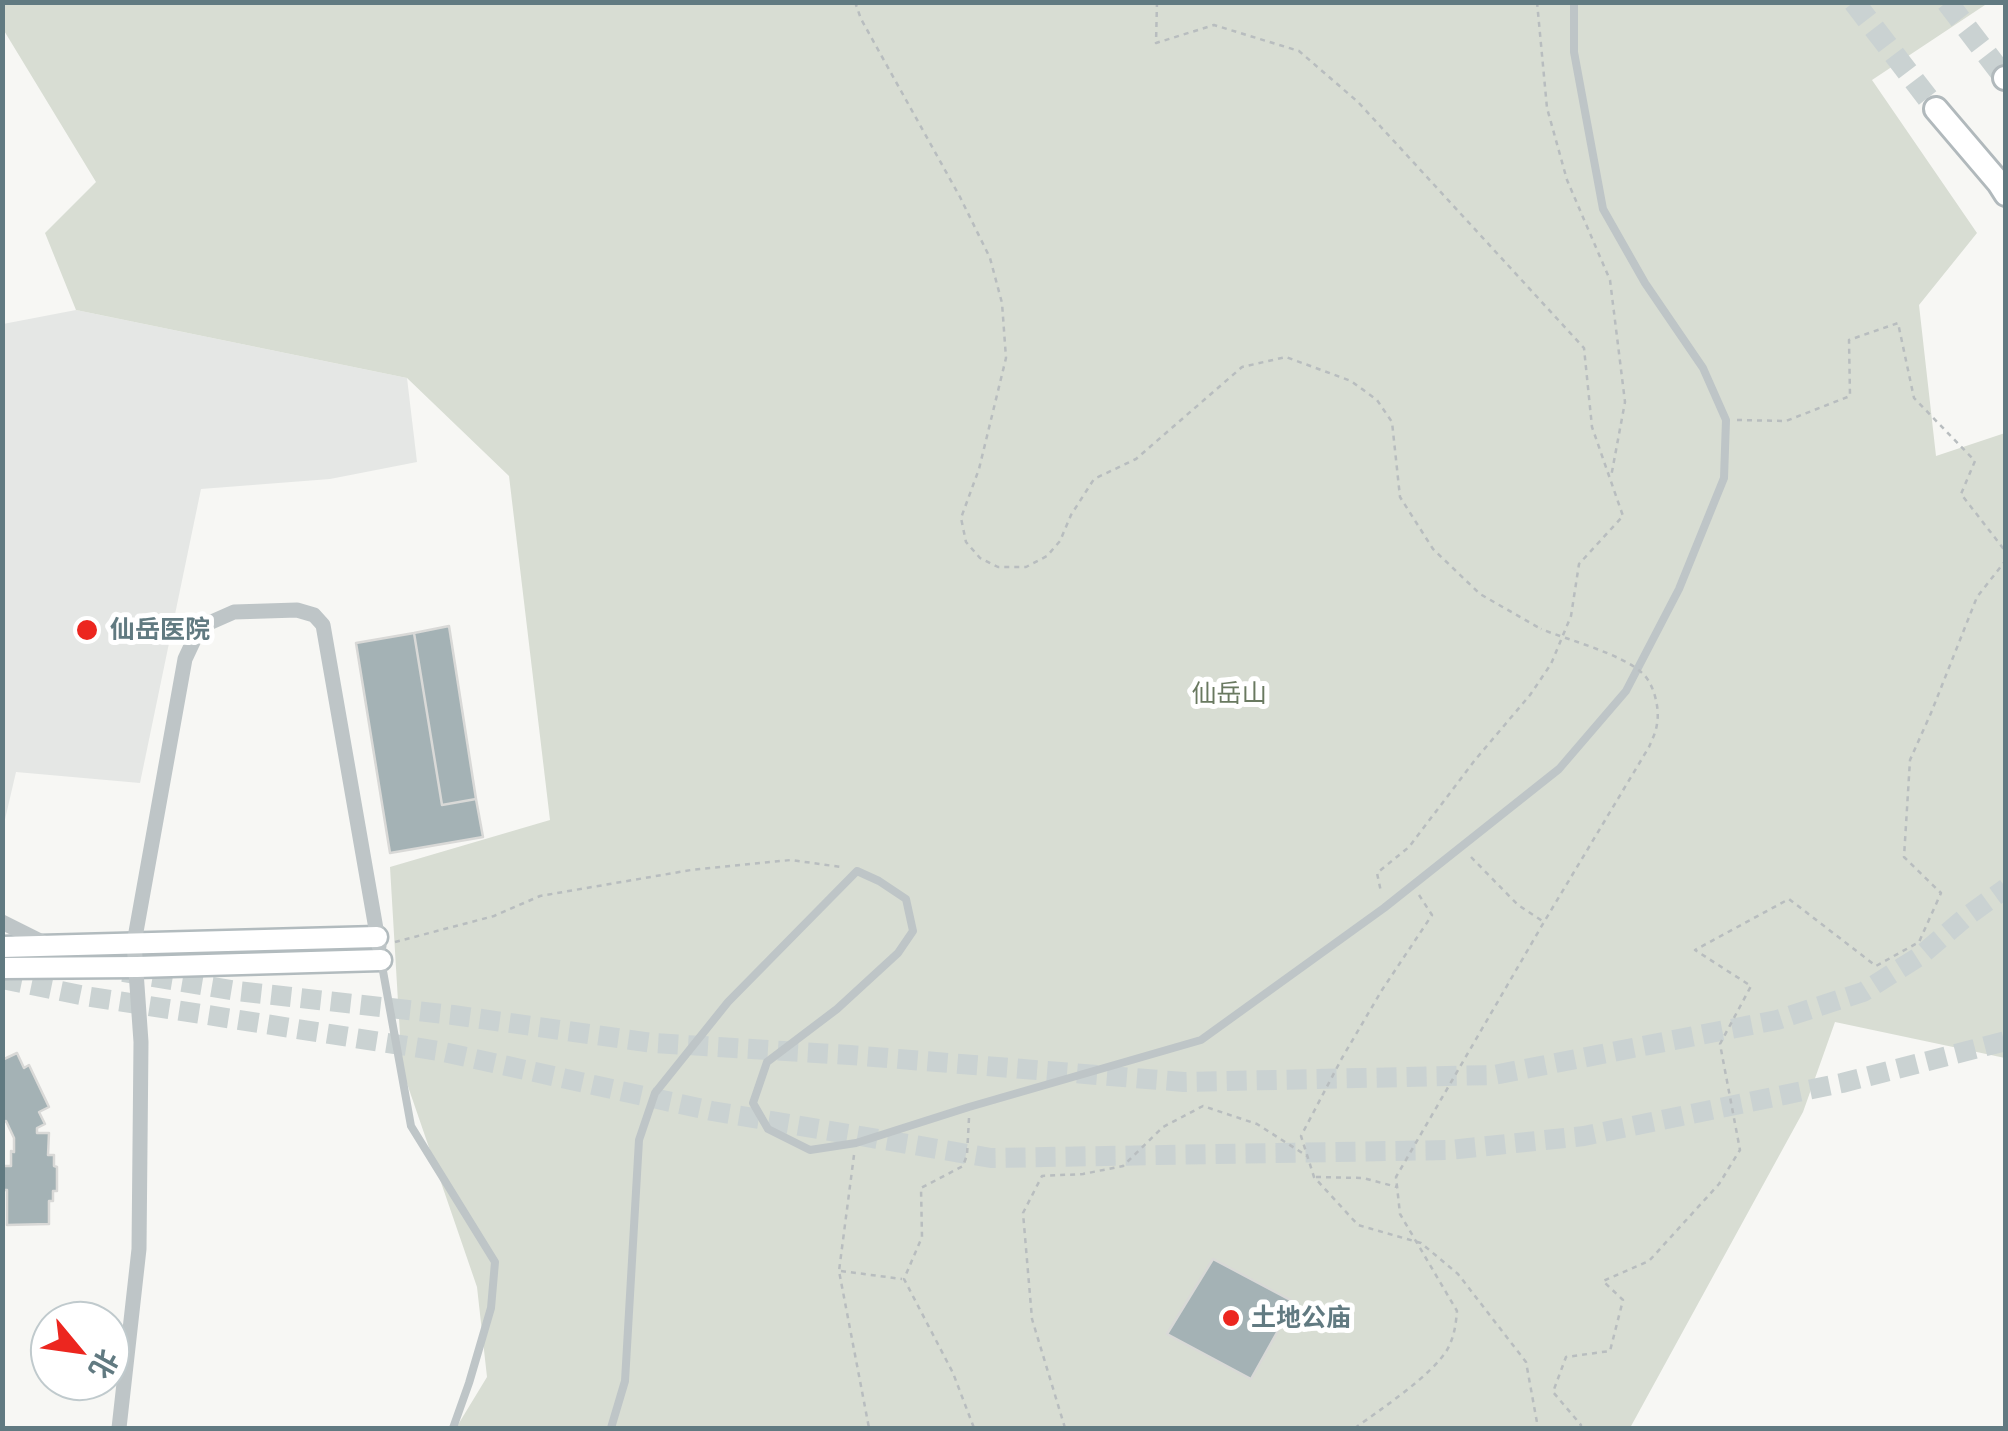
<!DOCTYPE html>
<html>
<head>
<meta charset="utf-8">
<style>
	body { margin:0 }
	#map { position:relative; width:2008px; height:1431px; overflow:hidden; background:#f7f7f4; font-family:Barlow,"Noto Sans SC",sans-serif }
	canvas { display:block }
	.frame { position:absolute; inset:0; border:5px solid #617a81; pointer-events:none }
	.north { position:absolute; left:30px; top:1301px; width:100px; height:100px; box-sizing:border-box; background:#fff; border:2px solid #c0cacd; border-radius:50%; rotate:119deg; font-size:28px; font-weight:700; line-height:40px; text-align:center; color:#617a81 }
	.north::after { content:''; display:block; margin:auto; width:35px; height:45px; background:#ec261f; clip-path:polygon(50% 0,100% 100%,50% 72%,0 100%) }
</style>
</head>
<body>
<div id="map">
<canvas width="2008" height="1431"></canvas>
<div class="frame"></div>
<div class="north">北</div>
</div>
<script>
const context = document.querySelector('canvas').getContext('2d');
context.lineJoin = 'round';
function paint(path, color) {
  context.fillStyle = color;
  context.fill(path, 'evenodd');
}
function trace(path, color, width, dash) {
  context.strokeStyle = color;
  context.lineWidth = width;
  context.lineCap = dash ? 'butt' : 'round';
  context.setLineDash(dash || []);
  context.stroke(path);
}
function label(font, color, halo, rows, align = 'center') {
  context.font = font + ' Barlow,"Noto Sans SC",sans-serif';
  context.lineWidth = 10;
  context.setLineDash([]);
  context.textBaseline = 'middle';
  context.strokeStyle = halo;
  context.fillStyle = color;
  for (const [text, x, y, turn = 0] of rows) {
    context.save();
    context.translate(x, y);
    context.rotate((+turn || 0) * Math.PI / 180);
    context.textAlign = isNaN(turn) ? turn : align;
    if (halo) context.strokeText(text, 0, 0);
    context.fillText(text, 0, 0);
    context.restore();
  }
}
paint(new Path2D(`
	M 76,310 L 407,378 L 417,462 L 330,479 L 201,489 L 140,783 L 16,772 L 3,828 L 3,324 Z`), '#e5e7e5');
paint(new Path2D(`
	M 3,2 L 1988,3 L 1872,80 L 1977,233 L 1919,305 L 1936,456 L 2005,433 L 2005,1058 L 1835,1022 L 1803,1112 L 1630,1428 L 456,1428 L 487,1377 L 477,1287 L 402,1069 L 390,867 L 550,820 L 509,476 L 407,378 L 76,310 L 45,233 L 96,182 L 3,29 Z`), '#d8ddd3');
const building = new Path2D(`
	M 449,626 L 476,799 L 442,805 L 414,633 Z
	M 414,633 L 442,805 L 476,799 L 483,837 L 390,853 L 356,643 Z
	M 17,1053 L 24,1068 L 29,1065 L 49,1107 L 39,1112 L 45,1124 L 37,1128 L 37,1133 L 49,1133 L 48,1155 L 54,1155 L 54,1166 L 57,1167 L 57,1191 L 53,1191 L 53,1201 L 49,1201 L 49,1224 L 7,1225 L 7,1190 L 3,1190 L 3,1166 L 11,1166 L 11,1151 L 14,1152 L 14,1138 L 6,1121 L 2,1123 L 2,1060 Z
	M 1213,1259 L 1294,1302 L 1251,1379 L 1167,1334 Z`);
paint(building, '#a4b2b5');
trace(building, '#d9d9d7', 2.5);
trace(new Path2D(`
	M 123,972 L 237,991 L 453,1015 L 653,1043 L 850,1055 L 1184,1082 L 1494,1075 L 1777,1020 L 1863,992 L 1920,956 L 1966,917 L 2006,888
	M 2,979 L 85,996 L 439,1051 L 712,1111 L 991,1158 L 1449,1150 L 1584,1136 L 1842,1083 L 2006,1041`), '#cad2d2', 20, [20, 10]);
trace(new Path2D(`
	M 1854,2 L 1936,109
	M 1947,2 L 2005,78`), '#cad2d2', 22, [22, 11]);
const secondary = new Path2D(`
	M 2,947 L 377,937
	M 2,968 L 137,967 L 381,960`);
const primary = new Path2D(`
	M 2005,78 L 2006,78
	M 1936,109 L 1999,183 L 2006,194`);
trace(secondary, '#b2bbbe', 25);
trace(primary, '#b1b9bc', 28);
trace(new Path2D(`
	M 855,2 L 861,19 L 960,197 L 990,258 L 1002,303 L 1006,358 L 979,469 L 961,518 L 966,542 L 980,558 L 998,567 L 1026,567 L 1047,556 L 1060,541 L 1071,515 L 1094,479 L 1136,459 L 1242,367 L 1286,357 L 1351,381 L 1377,400 L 1392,422 L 1400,497 L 1433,549 L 1480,594 L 1541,629
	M 1157,2 L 1156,43 L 1214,25 L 1299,51 L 1358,102 L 1584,348 L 1592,427 L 1623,516 L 1579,564 L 1571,616 L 1551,664 L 1530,695 L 1475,760 L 1409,847 L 1377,873 L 1381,892
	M 1537,2 L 1547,108 L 1567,180 L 1610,280 L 1625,402 L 1611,477
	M 1737,420 L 1786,421 L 1850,396 L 1849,340 L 1898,323 L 1914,398 L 1975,461 L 1961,494 L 2006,552
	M 1471,857 L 1518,905 L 1544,922
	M 1419,895 L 1432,915 L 1382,990 L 1342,1058 L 1301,1136 L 1314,1177 L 1358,1225 L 1421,1243 L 1458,1274 L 1526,1362 L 1538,1428
	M 395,942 L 494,916 L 540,896 L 691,870 L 791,860 L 841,867
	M 969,1118 L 967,1155 L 963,1166 L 921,1188 L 922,1237 L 904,1279 L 953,1373 L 974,1428
	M 854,1155 L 839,1271 L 869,1428
	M 1316,1177 L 1363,1178 L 1397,1187
	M 841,1271 L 902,1279
	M 1065,1428 L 1032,1319 L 1023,1213 L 1042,1176 L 1083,1174 L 1123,1166 L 1163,1127 L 1203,1106 L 1257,1124 L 1307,1156
	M 1580,1428 L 1581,1425 L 1553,1392 L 1566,1357 L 1610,1351 L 1623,1300 L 1603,1281 L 1649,1261 L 1719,1184 L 1740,1150 L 1720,1044 L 1751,986 L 1695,950 L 1789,899 L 1876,966 L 1919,942 L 1941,893 L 1904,857 L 1910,760 L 1931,713 L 1977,597 L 2006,560`), '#b8bdbf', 2.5, [5, 5]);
trace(new Path2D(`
	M 381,960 L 411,1126 L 495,1262 L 491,1308 L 469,1383 L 453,1428
	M 611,1428 L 625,1381 L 639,1140 L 655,1093 L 728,1002 L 857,871 L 879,881 L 906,899 L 913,931 L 898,953 L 837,1009 L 767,1062 L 753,1103 L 768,1129 L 810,1150 L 856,1143 L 969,1107 L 1201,1040 L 1384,908 L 1559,769 L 1626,691 L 1679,589 L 1724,478 L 1726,420 L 1703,368 L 1645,283 L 1603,209 L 1574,52 L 1574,2`), '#bec5c7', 8);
trace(new Path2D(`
	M 2,922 L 48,945
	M 119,1428 L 139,1249 L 141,1042 L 134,943 L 185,659 L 200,627 L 234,612 L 297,610 L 314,615 L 323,625 L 379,946`), '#bec5c7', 15);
trace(secondary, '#fff', 20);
trace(primary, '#fff', 22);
trace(new Path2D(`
	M 1355,1428 C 1380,1410 1432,1375 1447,1350 C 1454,1338 1456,1324 1457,1311 L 1400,1214 L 1396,1177 L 1544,922 L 1649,747 C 1652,740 1656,732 1657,724 C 1660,709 1654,683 1642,673 C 1622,654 1568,640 1541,629`), '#b8bdbf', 2.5, [5, 5]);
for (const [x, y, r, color] of [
	[87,630,12,"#ec261f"],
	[1231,1318,10,"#ec261f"]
]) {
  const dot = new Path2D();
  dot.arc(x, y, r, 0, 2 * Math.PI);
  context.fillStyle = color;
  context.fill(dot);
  trace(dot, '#fff', 4);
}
label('bold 25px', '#617a81', '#fff', [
	["仙岳医院",110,630],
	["土地公庙",1251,1318]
], 'left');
label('25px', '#697960', '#fff', [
	["仙岳山",1229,694]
]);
</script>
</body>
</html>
